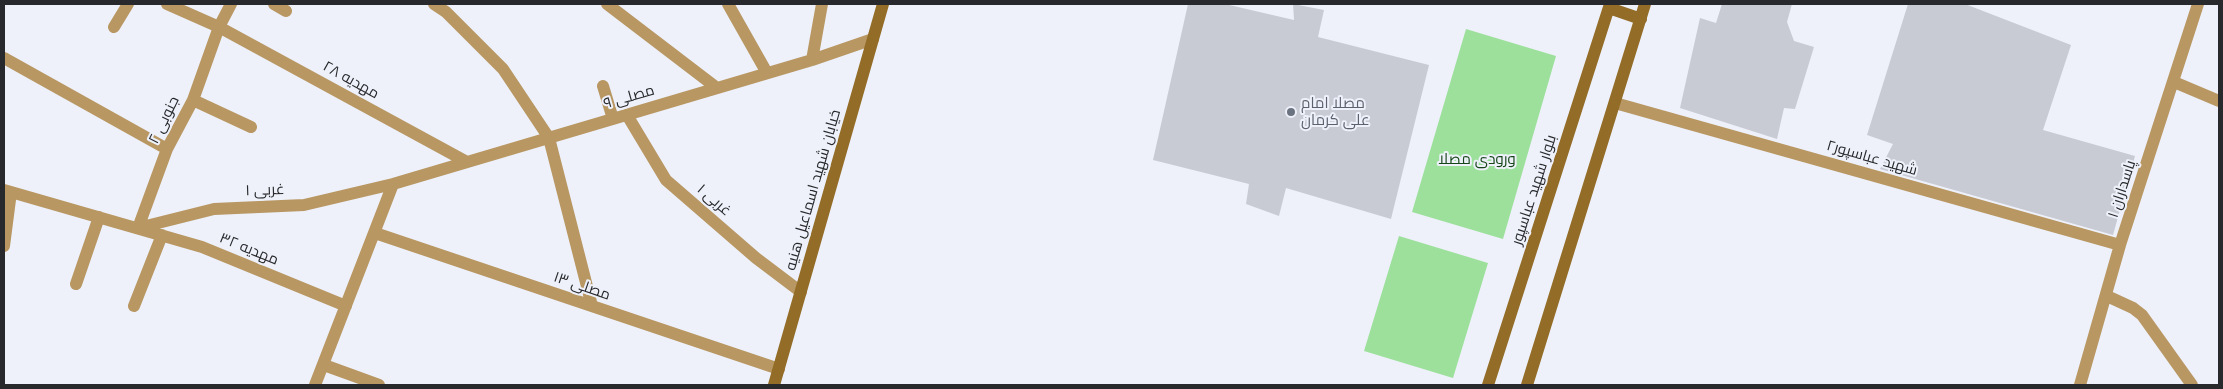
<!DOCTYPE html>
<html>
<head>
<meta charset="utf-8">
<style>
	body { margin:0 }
	#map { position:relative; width:2223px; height:389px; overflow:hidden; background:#eef1fa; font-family:Mulish,sans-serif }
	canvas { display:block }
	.frame { position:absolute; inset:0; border:5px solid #28292c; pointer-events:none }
</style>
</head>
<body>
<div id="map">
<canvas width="2223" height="389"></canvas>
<div class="frame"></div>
</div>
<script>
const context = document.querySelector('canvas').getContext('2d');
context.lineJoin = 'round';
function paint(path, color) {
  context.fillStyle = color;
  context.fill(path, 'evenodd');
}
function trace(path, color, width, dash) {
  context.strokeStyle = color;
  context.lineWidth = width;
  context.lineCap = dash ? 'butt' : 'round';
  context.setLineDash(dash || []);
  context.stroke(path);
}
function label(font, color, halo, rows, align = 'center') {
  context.font = font + ' Mulish,Cairo,sans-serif';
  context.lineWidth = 4;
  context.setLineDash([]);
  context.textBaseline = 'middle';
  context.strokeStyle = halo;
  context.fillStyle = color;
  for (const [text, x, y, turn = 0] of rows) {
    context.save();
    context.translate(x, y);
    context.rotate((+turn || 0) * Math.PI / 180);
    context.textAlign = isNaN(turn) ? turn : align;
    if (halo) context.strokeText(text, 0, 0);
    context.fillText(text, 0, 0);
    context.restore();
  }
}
paint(new Path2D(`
	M 1466,29 L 1556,56 L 1503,239 L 1412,212 Z
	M 1399,236 L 1488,263 L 1453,378 L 1364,351 Z`), '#9de09c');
paint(new Path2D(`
	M 1188,4 L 1225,4 L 1294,20 L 1293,4 L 1324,10 L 1318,37 L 1429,65 L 1391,219 L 1286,188 L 1279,216 L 1246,204 L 1249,184 L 1153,160 Z
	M 1722,4 L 1792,4 L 1787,22 L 1794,41 L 1814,47 L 1795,109 L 1784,108 L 1777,139 L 1680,108 L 1700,18 L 1716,23 Z
	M 1908,4 L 1965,4 L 2071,45 L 2043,130 L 2135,156 L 2113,235 L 1880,169 L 1893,144 L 1867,135 Z`), '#c9cbd4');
trace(new Path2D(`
	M 167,4 L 219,27 L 467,162
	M 274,4 L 286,11
	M 434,4 L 446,12 L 503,69 L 549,138 L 592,306
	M 607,4 L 717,88
	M 728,4 L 767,73
	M 114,27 L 128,4
	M 4,58 L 167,149
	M 812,60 L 822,4
	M 2174,82 L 2219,101
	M 603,86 L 613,119
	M 193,100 L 251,127
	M 1615,103 L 2120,245
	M 627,115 L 666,180 L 756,258 L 801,292
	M 4,190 L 202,247 L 346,306
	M 138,228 L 214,209 L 304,205 L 393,184 L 812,60 L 873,39
	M 138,228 L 167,149 L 193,100 L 219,27 L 231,4
	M 375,233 L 779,369
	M 4,246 L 11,192
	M 76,284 L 99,217
	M 2107,296 L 2133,308 L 2142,315 L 2192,385
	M 134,306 L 162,235
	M 324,365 L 379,385
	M 315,385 L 393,184
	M 2080,385 L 2120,245 L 2198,4`), '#b89762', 12);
trace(new Path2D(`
	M 1609,8 L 1641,19
	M 774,385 L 883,4
	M 1488,385 L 1610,4
	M 1527,385 L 1645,4`), '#936d27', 12);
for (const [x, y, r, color] of [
	[1291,112,5,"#6b7280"]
]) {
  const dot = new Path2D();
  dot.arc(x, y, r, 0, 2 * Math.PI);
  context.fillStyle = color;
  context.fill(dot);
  trace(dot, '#eef1fa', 2);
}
label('15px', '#28292c', '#eef1fa', [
	["مهدیه ۲۸",351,80,29],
	["مصلی ۹",629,97,-16],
	["۲ جنوبی",164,120,-64],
	["شهید عباسپور۲",1872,158,16],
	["پاسداران ۱",2122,189,-72],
	["۱ غربی",265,190,-2],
	["خیابان شهید اسماعیل هنیه",813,190,-74],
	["بلوار شهید عباسپور",1534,190,-72],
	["۱ غربی",714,200,41],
	["مهدیه ۳۲",249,249,22],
	["مصلی ۱۳",582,286,19]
]);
label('15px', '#5b616d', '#eef1fa', [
	["مصلا امام",1301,103],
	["علی کرمان",1301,120]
], 'left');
label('15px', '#154518', '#eef1fa', [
	["ورودی مصلا",1477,159]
]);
</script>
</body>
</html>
